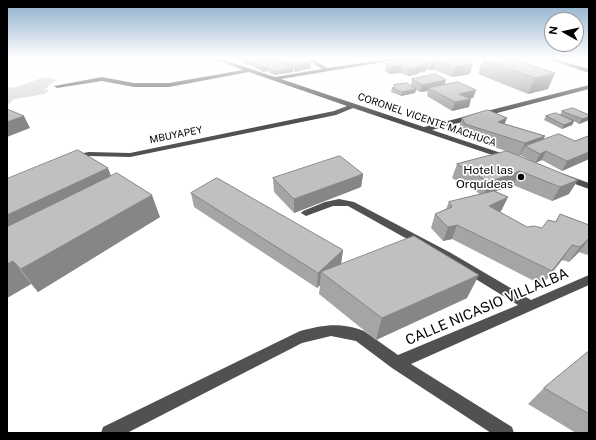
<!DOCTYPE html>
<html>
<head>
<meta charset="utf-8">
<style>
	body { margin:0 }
	#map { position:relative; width:596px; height:440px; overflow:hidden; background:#fff; font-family:"Public Sans",sans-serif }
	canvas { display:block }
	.frame { position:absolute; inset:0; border:8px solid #000; pointer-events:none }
	.north { position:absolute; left:544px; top:12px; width:40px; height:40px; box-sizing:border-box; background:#fff; border:1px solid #999; border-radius:50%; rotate:278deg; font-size:11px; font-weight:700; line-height:16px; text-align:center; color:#000 }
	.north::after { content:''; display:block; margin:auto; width:14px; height:18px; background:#000; clip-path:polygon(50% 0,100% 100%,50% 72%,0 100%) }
</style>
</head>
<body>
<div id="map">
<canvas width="596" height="440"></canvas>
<div class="frame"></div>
<div class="north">N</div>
</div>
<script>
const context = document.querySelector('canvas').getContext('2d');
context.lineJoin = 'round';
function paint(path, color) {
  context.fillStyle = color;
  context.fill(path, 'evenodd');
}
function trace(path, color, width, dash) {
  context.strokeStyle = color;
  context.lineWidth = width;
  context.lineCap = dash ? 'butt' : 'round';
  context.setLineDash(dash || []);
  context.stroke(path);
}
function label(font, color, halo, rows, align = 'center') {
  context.font = font + ' "Public Sans",sans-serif';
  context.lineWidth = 3.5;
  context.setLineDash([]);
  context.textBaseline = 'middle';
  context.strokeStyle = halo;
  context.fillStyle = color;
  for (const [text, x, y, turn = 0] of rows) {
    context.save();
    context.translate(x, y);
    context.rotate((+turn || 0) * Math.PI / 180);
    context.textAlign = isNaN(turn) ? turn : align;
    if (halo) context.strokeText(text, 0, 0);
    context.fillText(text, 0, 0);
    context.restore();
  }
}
paint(new Path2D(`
	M 46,77 L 57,80 L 52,83 L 44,90 L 49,90 L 45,94 L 14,99 L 7,106 L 7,86 L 10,88 C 23,86 33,80 46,77 Z`), '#d8d8d8');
paint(new Path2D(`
	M 212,58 L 218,58 L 275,77 L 322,69 L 305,58 L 310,58 L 328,68 L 395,58 L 404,58 L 402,59 L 281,79 L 424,127 L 589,85 L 589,89 L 432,130 L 510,156 L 510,160 L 507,160 L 353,108 L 336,115 L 130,157 L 89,156 L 72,159 L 72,155 L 89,152 L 130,153 L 334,111 L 347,106 L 249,72 L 169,87 L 134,87 L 102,81 L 57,88 L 54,86 L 102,77 L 134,83 L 169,83 L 243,70 Z
	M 545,58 L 551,58 L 589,69 L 589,73 Z
	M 564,174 L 589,183 L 589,189 L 561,179 L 560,177 L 561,175 Z
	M 339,199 L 354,202 L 451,253 L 531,300 L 589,275 L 589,285 L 411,364 L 512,427 L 514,433 L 491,433 L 392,368 L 356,341 L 331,336 L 302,343 L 127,433 L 101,433 L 103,427 L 300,331 C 324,325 339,322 364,331 L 398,355 L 518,305 L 443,259 L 348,206 L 333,206 L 306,216 L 301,213 L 303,211 L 325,202 Z`), '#515151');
paint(new Path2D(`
	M 236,58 L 305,58 L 311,68 L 295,72 L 293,70 L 293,72 L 274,75 L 267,71 L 263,72 L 250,65 L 247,65 Z
	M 396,58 L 417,59 L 417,58 L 473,58 L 472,63 L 470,74 L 452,77 L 435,70 L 429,70 L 426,69 L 426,71 L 418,73 L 418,74 L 408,76 L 401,73 L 389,74 L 385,71 L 386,64 L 395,62 Z
	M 483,59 L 555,73 L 548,89 L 528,94 L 478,74 Z
	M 412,79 L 446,80 L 444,85 L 476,90 L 473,98 L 470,98 L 469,107 L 452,111 L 427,96 L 428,91 L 420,92 L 416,90 L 415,93 L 401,96 L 391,92 L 392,88 L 394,87 L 394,85 L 411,85 Z
	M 562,111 L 589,115 L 589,120 L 579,124 L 574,121 L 572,125 L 562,129 L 544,120 L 546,116 L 560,115 Z
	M 462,118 L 505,124 L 545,136 L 543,139 L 575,141 L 589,136 L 589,159 L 562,171 L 542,160 L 536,163 L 569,194 L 552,201 L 513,185 L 495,191 L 508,197 L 501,211 L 500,212 L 527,227 L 542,228 L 555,222 L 560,214 L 589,225 L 589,253 L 587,255 L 579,252 L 569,262 L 562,260 L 542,285 L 452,239 L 443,241 L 431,228 L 435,214 L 446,209 L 449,202 L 480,194 L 452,178 L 457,164 L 506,151 L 461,136 L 458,130 ZM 520,155 L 532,161 L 519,156 Z
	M 363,174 L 361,187 L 294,213 L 274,192 L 273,178 Z
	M 111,176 L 160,217 L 38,292 L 31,284 L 7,298 L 7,179 Z
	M 191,193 L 343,250 L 341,264 L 467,298 L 376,340 L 319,294 L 320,285 L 317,288 L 194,207 Z
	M 589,351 L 589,433 L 576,433 L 528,404 L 544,388 Z`), '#a5a5a5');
paint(new Path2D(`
	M 86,58 L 109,58 L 87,60 Z
	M 247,58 L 276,58 L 276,60 L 250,61 L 250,65 L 247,65 Z
	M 458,58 L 473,58 L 472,63 L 473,63 L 470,74 L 452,77 Z
	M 431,60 L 437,60 L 435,70 L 429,70 Z
	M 311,62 L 311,68 L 295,72 L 295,65 Z
	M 428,64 L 426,71 L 418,73 L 418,74 L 408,76 L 409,69 Z
	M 402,65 L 401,73 L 389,74 L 391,67 Z
	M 267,67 L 267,71 L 263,72 L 263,68 Z
	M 293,68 L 293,72 L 274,75 L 274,72 Z
	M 555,73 L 548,89 L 528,94 L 535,78 Z
	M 446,80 L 444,87 L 428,88 L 428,91 L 420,92 L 422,85 Z
	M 416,89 L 415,93 L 401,96 L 402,92 Z
	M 476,90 L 473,98 L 459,101 L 471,99 L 469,107 L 452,111 L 455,102 L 459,94 Z
	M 24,116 L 30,128 L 7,137 L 7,122 Z
	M 589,117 L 589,120 L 579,124 L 582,119 Z
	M 507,118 L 502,131 L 498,122 Z
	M 574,121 L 572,125 L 562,129 L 564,125 Z
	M 545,136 L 539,148 L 525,146 L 520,155 L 519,156 L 525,143 Z
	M 546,151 L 542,160 L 535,163 L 540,154 Z
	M 589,152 L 589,159 L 562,171 L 567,161 Z
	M 108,168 L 116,189 L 7,245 L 7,215 Z
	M 520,171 L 513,185 L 483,196 L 489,182 Z
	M 363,174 L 361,187 L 294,213 L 294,199 Z
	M 578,180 L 569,194 L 552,201 L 560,187 Z
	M 152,195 L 160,217 L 38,292 L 21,269 Z
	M 508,197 L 501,211 L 482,220 L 489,206 Z
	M 457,225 L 452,239 L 443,241 L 448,227 Z
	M 589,239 L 579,252 L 569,262 L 580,247 Z
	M 572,245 L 562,260 L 542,285 L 552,271 Z
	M 343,250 L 341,264 L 321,272 L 320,285 L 317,288 L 318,273 Z
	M 13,261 L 31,284 L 7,298 L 7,264 Z
	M 479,275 L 467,298 L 376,340 L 382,318 Z`), '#868686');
const building = new Path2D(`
	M 271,58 L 293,68 L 274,72 L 267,67 L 263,68 L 250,61 Z
	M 283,58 L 305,58 L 311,62 L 295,65 Z
	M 396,58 L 414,58 L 428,64 L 418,66 L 420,67 L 409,69 L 402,65 L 391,67 L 386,64 L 399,61 Z
	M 424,58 L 459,58 L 473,63 L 455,67 L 437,60 L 431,60 Z
	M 490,58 L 510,58 L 555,73 L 535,78 L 483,59 Z
	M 436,74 L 446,80 L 422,85 L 412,79 Z
	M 458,82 L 476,90 L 459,94 L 471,99 L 455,102 L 428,88 Z
	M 407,83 L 416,89 L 402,92 L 392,88 L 395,87 L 394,85 Z
	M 573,108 L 589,115 L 589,117 L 582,119 L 562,111 Z
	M 7,109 L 24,116 L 7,122 Z
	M 488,110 L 507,118 L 498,122 L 545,136 L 525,143 L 465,124 L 462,118 Z
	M 556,113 L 574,121 L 564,125 L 546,116 Z
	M 559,134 L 575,141 L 588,136 L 589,136 L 589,152 L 567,161 L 546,151 L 540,154 L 525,146 Z
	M 78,150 L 108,168 L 7,215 L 7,179 Z
	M 507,151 L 578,180 L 560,187 L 520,171 L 489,182 L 457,164 Z
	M 340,156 L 363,174 L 294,199 L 273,178 Z
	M 117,173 L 152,195 L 21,269 L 13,261 L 7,264 L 7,227 Z
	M 217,178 L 343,250 L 318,273 L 191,193 Z
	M 494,191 L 508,197 L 489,206 L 527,227 L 534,226 L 542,228 L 548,220 L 556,222 L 560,214 L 589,225 L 589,238 L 580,247 L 572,245 L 552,271 L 457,225 L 448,227 L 435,214 L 452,207 L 449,202 Z
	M 414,236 L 479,275 L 382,318 L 321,272 Z
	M 589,351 L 589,414 L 544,388 Z`);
paint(building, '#c0c0c0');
trace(building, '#868686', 1);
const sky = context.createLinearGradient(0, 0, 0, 119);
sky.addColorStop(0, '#8baccb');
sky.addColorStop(0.49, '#fff');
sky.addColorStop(1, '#ffffff00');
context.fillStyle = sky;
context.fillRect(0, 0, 596, 119);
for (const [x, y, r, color] of [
	[521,177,4,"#000"]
]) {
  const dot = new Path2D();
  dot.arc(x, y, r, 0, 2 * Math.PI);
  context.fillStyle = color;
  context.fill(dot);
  trace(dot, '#fff', 1.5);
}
label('10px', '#000', '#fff', [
	["CORONEL VICENTE MACHUCA",427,120,19],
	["MBUYAPEY",176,135,-11]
]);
label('12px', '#000', '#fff', [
	["Hotel las",513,170],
	["Orquídeas",513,184]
], 'right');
label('14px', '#000', '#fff', [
	["CALLE NICASIO VILLALBA",487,307,-23]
]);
</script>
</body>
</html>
